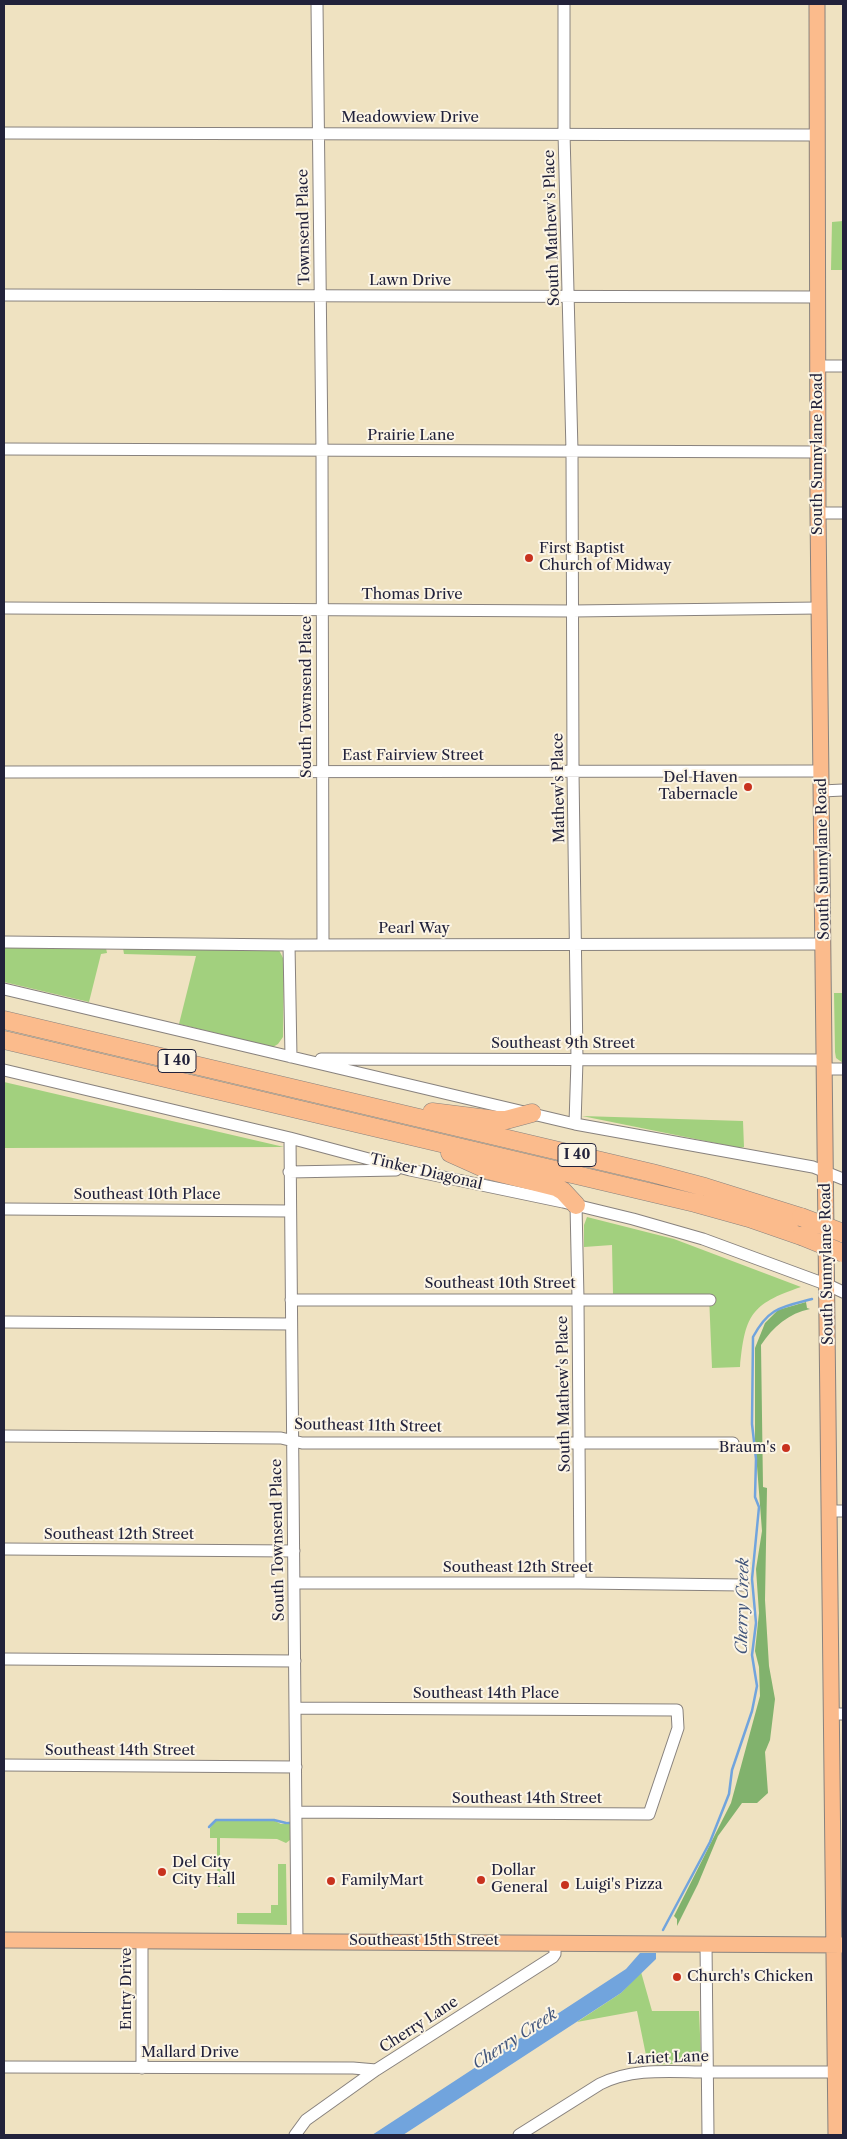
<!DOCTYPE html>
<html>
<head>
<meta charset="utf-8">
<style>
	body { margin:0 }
	#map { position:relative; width:847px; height:2139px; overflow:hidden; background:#efe2c1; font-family:"Libre Caslon Text",serif }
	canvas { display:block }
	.frame { position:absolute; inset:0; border:5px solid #22223b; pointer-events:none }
</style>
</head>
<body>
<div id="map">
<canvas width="847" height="2139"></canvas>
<div class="frame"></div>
</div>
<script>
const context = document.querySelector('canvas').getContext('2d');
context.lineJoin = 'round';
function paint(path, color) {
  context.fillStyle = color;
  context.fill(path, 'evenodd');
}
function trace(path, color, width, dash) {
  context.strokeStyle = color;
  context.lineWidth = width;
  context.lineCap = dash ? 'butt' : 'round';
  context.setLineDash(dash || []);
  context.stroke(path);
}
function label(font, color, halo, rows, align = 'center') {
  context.font = font + ' "Libre Caslon Text",serif';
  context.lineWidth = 4;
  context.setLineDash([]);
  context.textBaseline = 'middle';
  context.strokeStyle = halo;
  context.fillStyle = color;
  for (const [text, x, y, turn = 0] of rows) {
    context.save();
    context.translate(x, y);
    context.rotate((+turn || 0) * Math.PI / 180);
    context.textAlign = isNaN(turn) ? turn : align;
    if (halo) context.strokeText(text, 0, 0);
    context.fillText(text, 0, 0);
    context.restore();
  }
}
paint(new Path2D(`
	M 843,221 L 843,270 L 831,270 L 832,222 Z
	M 4,947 L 106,948 L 107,953 L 101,954 L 89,1002 L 4,982 Z
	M 123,948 L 279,950 L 284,960 L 283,1037 L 278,1044 L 273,1047 L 179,1024 L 196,956 L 124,954 Z
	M 834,993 L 843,993 L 843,1063 L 836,1058 L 835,1052 Z
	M 4,1082 L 284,1147 L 4,1148 Z
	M 582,1116 L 743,1121 L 744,1147 L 740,1148 Z
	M 587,1217 L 674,1239 L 801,1287 C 750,1304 745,1316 740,1367 L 712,1368 L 709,1295 L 613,1294 L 612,1245 L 584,1247 L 584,1225 Z
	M 216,1820 L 275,1821 L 281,1824 L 290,1824 L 290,1840 L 286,1843 L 277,1839 L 220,1838 L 220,1887 L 218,1887 L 217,1862 L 211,1860 L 217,1860 L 217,1838 L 210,1838 L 210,1828 Z
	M 278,1864 L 286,1864 L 287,1925 L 237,1924 L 237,1913 L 271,1913 L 271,1905 L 278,1905 Z
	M 641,1972 L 652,2011 L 699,2011 L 701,2058 L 698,2063 L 648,2065 L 637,2011 L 577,2022 L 621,1993 Z`), '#a2d07e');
paint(new Path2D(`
	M 806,1302 L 807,1308 L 810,1309 C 789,1313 773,1327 761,1345 L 763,1487 L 767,1488 L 765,1600 L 769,1666 L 775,1699 L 770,1740 L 765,1752 L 768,1793 L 757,1803 L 742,1803 L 718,1836 L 698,1884 L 677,1926 L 677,1919 L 674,1916 L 731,1803 L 760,1696 L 759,1667 L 755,1651 L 759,1613 L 756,1569 L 762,1531 L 755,1440 L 755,1348 L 765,1323 L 778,1310 Z`), '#81b26d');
paint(new Path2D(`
	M 640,1953 L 656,1953 L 656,1959 L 621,1993 L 403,2135 L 372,2135 L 626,1969 Z`), '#71a4dd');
trace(new Path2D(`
	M 288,1823 L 290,1823
	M 209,1827 L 216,1820 L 274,1820 L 286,1823
	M 663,1930 L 710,1842 L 729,1794 L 732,1770 L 752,1711 L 757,1686 L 752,1655 L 756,1623 L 752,1579 L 759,1507 L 755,1497 L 756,1459 L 752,1424 L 753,1337 C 769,1307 782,1307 812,1299`), '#71a4dd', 2.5);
const minor = new Path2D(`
	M 317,4 L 322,450 L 323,944
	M 564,4 L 564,133 L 572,451 L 573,772 L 577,1060 L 575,1124
	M 4,133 L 816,135
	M 4,295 L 817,297
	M 818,366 L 843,366
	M 4,449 L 818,452
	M 818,513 L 843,513
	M 4,608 L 572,611 L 819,608
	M 4,772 L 822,771
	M 822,791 L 843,790
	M 4,942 L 289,945 L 824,944
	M 289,945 L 291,1057
	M 4,989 L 575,1124 L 813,1167 L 843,1179
	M 321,1059 L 825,1060
	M 825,1069 L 843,1069
	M 4,1070 L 290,1138 L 410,1170 L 563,1202 L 633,1219 L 703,1239 L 828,1285 L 843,1292
	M 290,1138 L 297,1941
	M 289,1172 L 396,1170
	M 576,1205 L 578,1299 L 580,1583
	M 4,1209 L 290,1211
	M 291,1300 L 710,1300
	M 4,1322 L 291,1324
	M 4,1436 L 281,1438 L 302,1443 L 733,1443
	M 830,1511 L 843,1511
	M 4,1549 L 294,1551
	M 294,1583 L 580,1583 L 743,1585
	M 4,1659 L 295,1661
	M 295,1708 L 677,1710 L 678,1728 L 649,1814 L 296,1812
	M 833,1714 L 843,1714
	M 4,1765 L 296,1767
	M 142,1940 L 142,2068
	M 706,1944 L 708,2135
	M 4,2067 L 353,2068 L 376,2070
	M 295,2135 L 306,2120 L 376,2070 L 553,1957 L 555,1954 L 555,1942
	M 519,2135 L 600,2084 C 634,2067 672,2072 709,2072 C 751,2072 793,2072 836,2072`);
const major = new Path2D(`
	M 817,4 L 818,513 L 836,2135
	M 4,1940 L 843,1945`);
const highway = new Path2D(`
	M 4,1020 L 652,1173 L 705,1187 L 801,1217
	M 4,1040 L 695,1203 L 749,1218 L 801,1236
	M 432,1112 L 496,1120 L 506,1120 L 532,1113
	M 450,1153 L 488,1170 L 556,1187 L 563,1191 L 576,1205`);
trace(minor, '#88827e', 13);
trace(major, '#88827e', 17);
trace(highway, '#88827e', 19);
trace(minor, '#fff', 11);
trace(major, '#fbbb8c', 15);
trace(highway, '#fbbb8c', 18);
const highwayBridge = new Path2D(`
	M 801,1217 L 843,1233
	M 801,1236 L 843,1253`);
trace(highwayBridge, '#88827e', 19, []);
trace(highwayBridge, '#fbbb8c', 18);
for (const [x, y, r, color] of [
	[529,558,5,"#c8321e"],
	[748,787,5,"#c8321e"],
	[786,1448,5,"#c8321e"],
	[162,1872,5,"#c8321e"],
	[481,1880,5,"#c8321e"],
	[331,1881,5,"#c8321e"],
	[565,1885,5,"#c8321e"],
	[677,1977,5,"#c8321e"]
]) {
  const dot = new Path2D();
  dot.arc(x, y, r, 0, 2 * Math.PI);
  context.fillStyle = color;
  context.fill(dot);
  trace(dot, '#fcf5e5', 2);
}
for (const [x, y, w] of [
	[177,1061,38],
	[577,1155,38]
]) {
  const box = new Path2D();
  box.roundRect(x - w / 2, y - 11.5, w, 23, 4);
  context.fillStyle = '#fcf5e5';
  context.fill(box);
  trace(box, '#22223b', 1);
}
label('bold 14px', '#22223b', null, [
	["I 40",177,1061],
	["I 40",577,1155]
]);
label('15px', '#22223b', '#fcf5e5', [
	["Meadowview Drive",410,118],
	["Townsend Place",304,227,-91],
	["South Mathew's Place",552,228,-92],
	["Lawn Drive",410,281],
	["Prairie Lane",411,436],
	["South Sunnylane Road",818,454,-90],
	["Thomas Drive",412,595],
	["South Townsend Place",307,697,-90],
	["East Fairview Street",413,756],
	["Mathew's Place",559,788,-91],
	["South Sunnylane Road",823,859,-91],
	["Pearl Way",414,929],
	["Southeast 9th Street",563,1044],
	["Tinker Diagonal",426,1172,13],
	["Southeast 10th Place",147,1195],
	["South Sunnylane Road",827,1264,-91],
	["Southeast 10th Street",500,1284],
	["South Mathew's Place",564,1394,-91],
	["Southeast 11th Street",368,1426,1],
	["Southeast 12th Street",119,1535],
	["South Townsend Place",278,1540,-91],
	["Southeast 12th Street",518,1568],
	["Southeast 14th Place",486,1694],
	["Southeast 14th Street",120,1751],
	["Southeast 14th Street",527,1799],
	["Southeast 15th Street",424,1941],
	["Entry Drive",127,1989,-90],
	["Cherry Lane",419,2025,-33],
	["Mallard Drive",190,2053],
	["Lariet Lane",668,2058,-2]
]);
label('15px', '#22223b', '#fcf5e5', [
	["First Baptist",539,549],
	["Church of Midway",539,566],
	["Del Haven",738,778,"right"],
	["Tabernacle",738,795,"right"],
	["Braum's",776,1448,"right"],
	["Del City",172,1863],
	["City Hall",172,1880],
	["Dollar",491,1871],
	["General",491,1888],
	["FamilyMart",341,1881],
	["Luigi's Pizza",575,1885],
	["Church's Chicken",687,1977]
], 'left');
label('italic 16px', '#42567c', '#fcf5e5', [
	["Cherry Creek",743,1606,-89],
	["Cherry Creek",515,2039,-33]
]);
</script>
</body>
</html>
